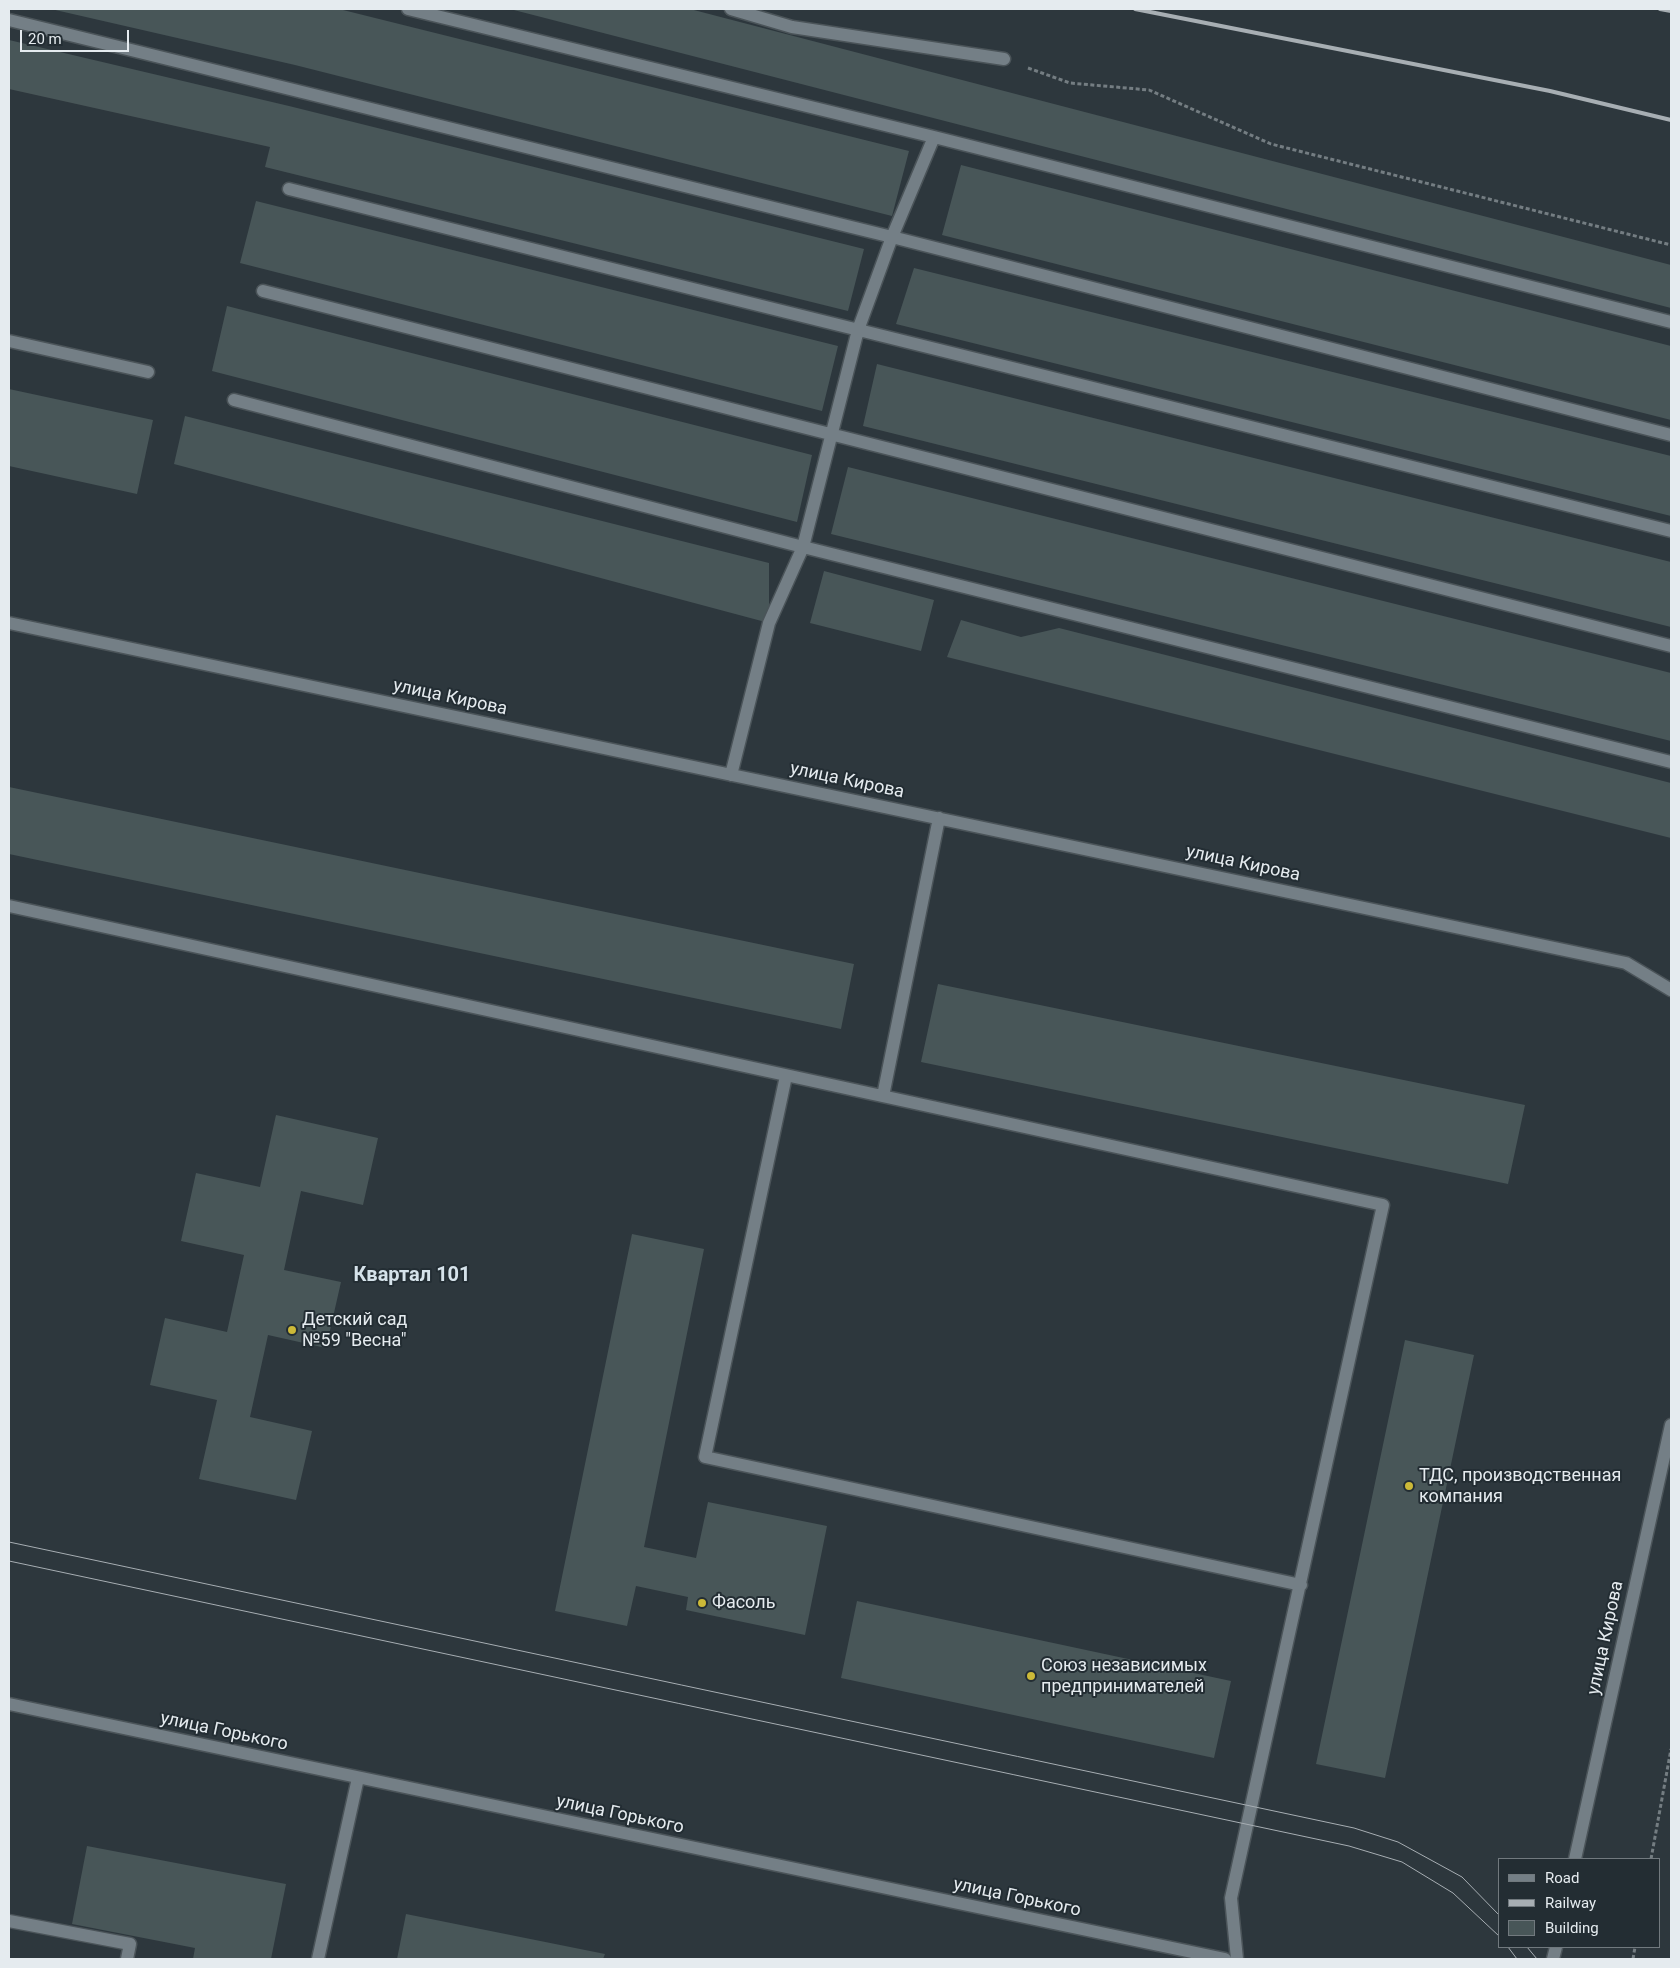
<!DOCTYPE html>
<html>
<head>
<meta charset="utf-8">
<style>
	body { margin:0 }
	#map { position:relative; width:1680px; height:1968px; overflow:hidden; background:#2d373d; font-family:Roboto,sans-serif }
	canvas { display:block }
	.frame { position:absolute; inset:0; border:10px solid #e5ebef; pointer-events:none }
	.legend { position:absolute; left:1498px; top:1858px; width:162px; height:90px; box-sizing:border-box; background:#232d33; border:1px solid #71797e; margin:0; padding:6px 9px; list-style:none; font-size:15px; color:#e5ebef }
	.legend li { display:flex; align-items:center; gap:10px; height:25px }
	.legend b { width:25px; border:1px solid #71797e }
	.scale { position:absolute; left:20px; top:30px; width:109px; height:22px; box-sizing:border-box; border:2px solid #e5ebef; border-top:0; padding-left:6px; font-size:15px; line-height:18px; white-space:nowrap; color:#e5ebef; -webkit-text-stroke:4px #232d33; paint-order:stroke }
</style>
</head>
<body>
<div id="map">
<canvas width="1680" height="1968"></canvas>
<div class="frame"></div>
<ul class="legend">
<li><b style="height:6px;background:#747f86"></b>Road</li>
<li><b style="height:6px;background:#a7aeb3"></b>Railway</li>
<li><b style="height:14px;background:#485658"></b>Building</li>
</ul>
<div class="scale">20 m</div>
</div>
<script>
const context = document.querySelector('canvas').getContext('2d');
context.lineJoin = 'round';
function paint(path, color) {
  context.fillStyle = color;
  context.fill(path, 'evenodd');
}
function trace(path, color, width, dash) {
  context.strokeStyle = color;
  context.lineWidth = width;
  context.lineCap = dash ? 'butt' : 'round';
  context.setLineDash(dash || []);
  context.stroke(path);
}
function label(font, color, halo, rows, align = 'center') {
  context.font = font + ' Roboto,sans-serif';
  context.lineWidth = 4;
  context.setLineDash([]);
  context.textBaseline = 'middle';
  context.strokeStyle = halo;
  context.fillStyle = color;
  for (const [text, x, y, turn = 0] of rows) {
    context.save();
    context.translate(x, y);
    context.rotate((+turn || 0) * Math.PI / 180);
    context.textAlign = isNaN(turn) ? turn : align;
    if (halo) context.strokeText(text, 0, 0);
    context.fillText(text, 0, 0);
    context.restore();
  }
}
paint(new Path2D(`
	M 51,9 L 339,9 L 909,151 L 892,216 L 295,65 Z
	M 510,9 L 690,9 L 1671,265 L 1671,308 Z
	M 9,40 L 289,106 L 864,249 L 848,311 L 265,167 L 270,147 L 9,89 Z
	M 961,165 L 1671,346 L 1671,420 L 942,235 Z
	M 256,201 L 838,346 L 822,411 L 240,263 Z
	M 914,268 L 1671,456 L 1671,516 L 896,324 Z
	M 227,306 L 812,455 L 797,522 L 212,371 Z
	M 877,364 L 1671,562 L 1671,627 L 863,426 Z
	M 9,389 L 153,420 L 137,494 L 9,466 Z
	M 185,416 L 769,563 L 769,623 L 174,464 Z
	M 848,467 L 1671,673 L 1671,741 L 831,534 Z
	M 824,571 L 934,600 L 921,651 L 810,623 Z
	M 961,620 L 1021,637 L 1059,628 L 1671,783 L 1671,838 L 947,657 Z
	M 9,787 L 854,964 L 841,1029 L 9,854 Z
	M 938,984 L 1525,1105 L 1508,1184 L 921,1062 Z
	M 276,1115 L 378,1138 L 363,1205 L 301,1191 L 284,1270 L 341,1282 L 326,1348 L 268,1335 L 250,1417 L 312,1431 L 296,1500 L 199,1479 L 217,1400 L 150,1385 L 165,1318 L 227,1332 L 244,1255 L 181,1241 L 196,1173 L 260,1187 Z
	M 632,1234 L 704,1249 L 644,1547 L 696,1558 L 708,1502 L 827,1526 L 805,1635 L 686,1610 L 688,1597 L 636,1586 L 627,1626 L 555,1611 Z
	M 1405,1340 L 1474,1355 L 1385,1778 L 1316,1764 Z
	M 857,1601 L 1231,1681 L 1214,1758 L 841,1678 Z
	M 87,1846 L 286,1884 L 271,1959 L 193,1959 L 195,1948 L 72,1924 Z
	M 406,1914 L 605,1954 L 603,1959 L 397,1959 Z`), '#485658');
const minor = new Path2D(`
	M 408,9 L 934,137 L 1671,322
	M 731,9 L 792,27 L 1004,59
	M 9,20 L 892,237 L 1671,435
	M 289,189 L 1671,531
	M 263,291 L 1671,646
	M 9,341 L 148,372
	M 234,400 L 803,547 L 1671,762
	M 9,623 L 1626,963 L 1671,990
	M 731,775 L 769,623 L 803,547 L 858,330 L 892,237 L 934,137
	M 9,906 L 1383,1205 L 1231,1898 L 1237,1959
	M 786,1076 L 705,1457 L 1301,1585
	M 883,1096 L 939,818
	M 9,1704 L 1225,1959
	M 1575,1859 L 1671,1425
	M 9,1921 L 130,1944 L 127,1959
	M 318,1959 L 358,1778
	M 1553,1959 L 1556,1947`);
trace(minor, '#4b5459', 15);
trace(new Path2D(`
	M 1028,68 L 1070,83 L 1149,90 L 1271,144 L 1671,245
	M 1651,1859 L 1671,1749
	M 1633,1959 L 1635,1947`), '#747d82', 3, [4, 2.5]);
trace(minor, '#747f86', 12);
trace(new Path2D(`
	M 9,1542 L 1354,1828 L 1398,1842 L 1462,1877 L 1499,1915
	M 9,1561 L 1349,1846 L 1402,1862 L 1453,1893 L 1499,1936
	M 1508,1947 L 1517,1959
	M 1527,1947 L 1537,1959`), '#a7aeb3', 1);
trace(new Path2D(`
	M 1135,9 L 1550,91 L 1671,120
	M 1660,9 L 1671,11`), '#a7aeb3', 4);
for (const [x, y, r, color] of [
	[292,1330,5,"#ccb938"],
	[1409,1486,5,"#ccb938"],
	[702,1603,5,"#ccb938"],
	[1031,1676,5,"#ccb938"]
]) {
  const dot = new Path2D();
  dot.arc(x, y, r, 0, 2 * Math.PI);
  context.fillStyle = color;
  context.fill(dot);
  trace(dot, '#232d33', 2);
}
label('18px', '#e5ebef', '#232d33', [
	["улица Кирова",450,698,12],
	["улица Кирова",847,781,12],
	["улица Кирова",1243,864,12],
	["улица Кирова",1606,1638,-78],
	["улица Горького",224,1732,12],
	["улица Горького",620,1815,12],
	["улица Горького",1017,1898,12]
]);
label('18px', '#e5ebef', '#232d33', [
	["Детский сад",302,1320],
	["№59 \"Весна\"",302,1341],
	["ТДС, производственная",1419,1476],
	["компания",1419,1497],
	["Фасоль",712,1603],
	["Союз независимых",1041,1666],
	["предпринимателей",1041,1687]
], 'left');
label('bold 20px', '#d5e2ea', '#232d33', [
	["Квартал 101",412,1276]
]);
</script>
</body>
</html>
